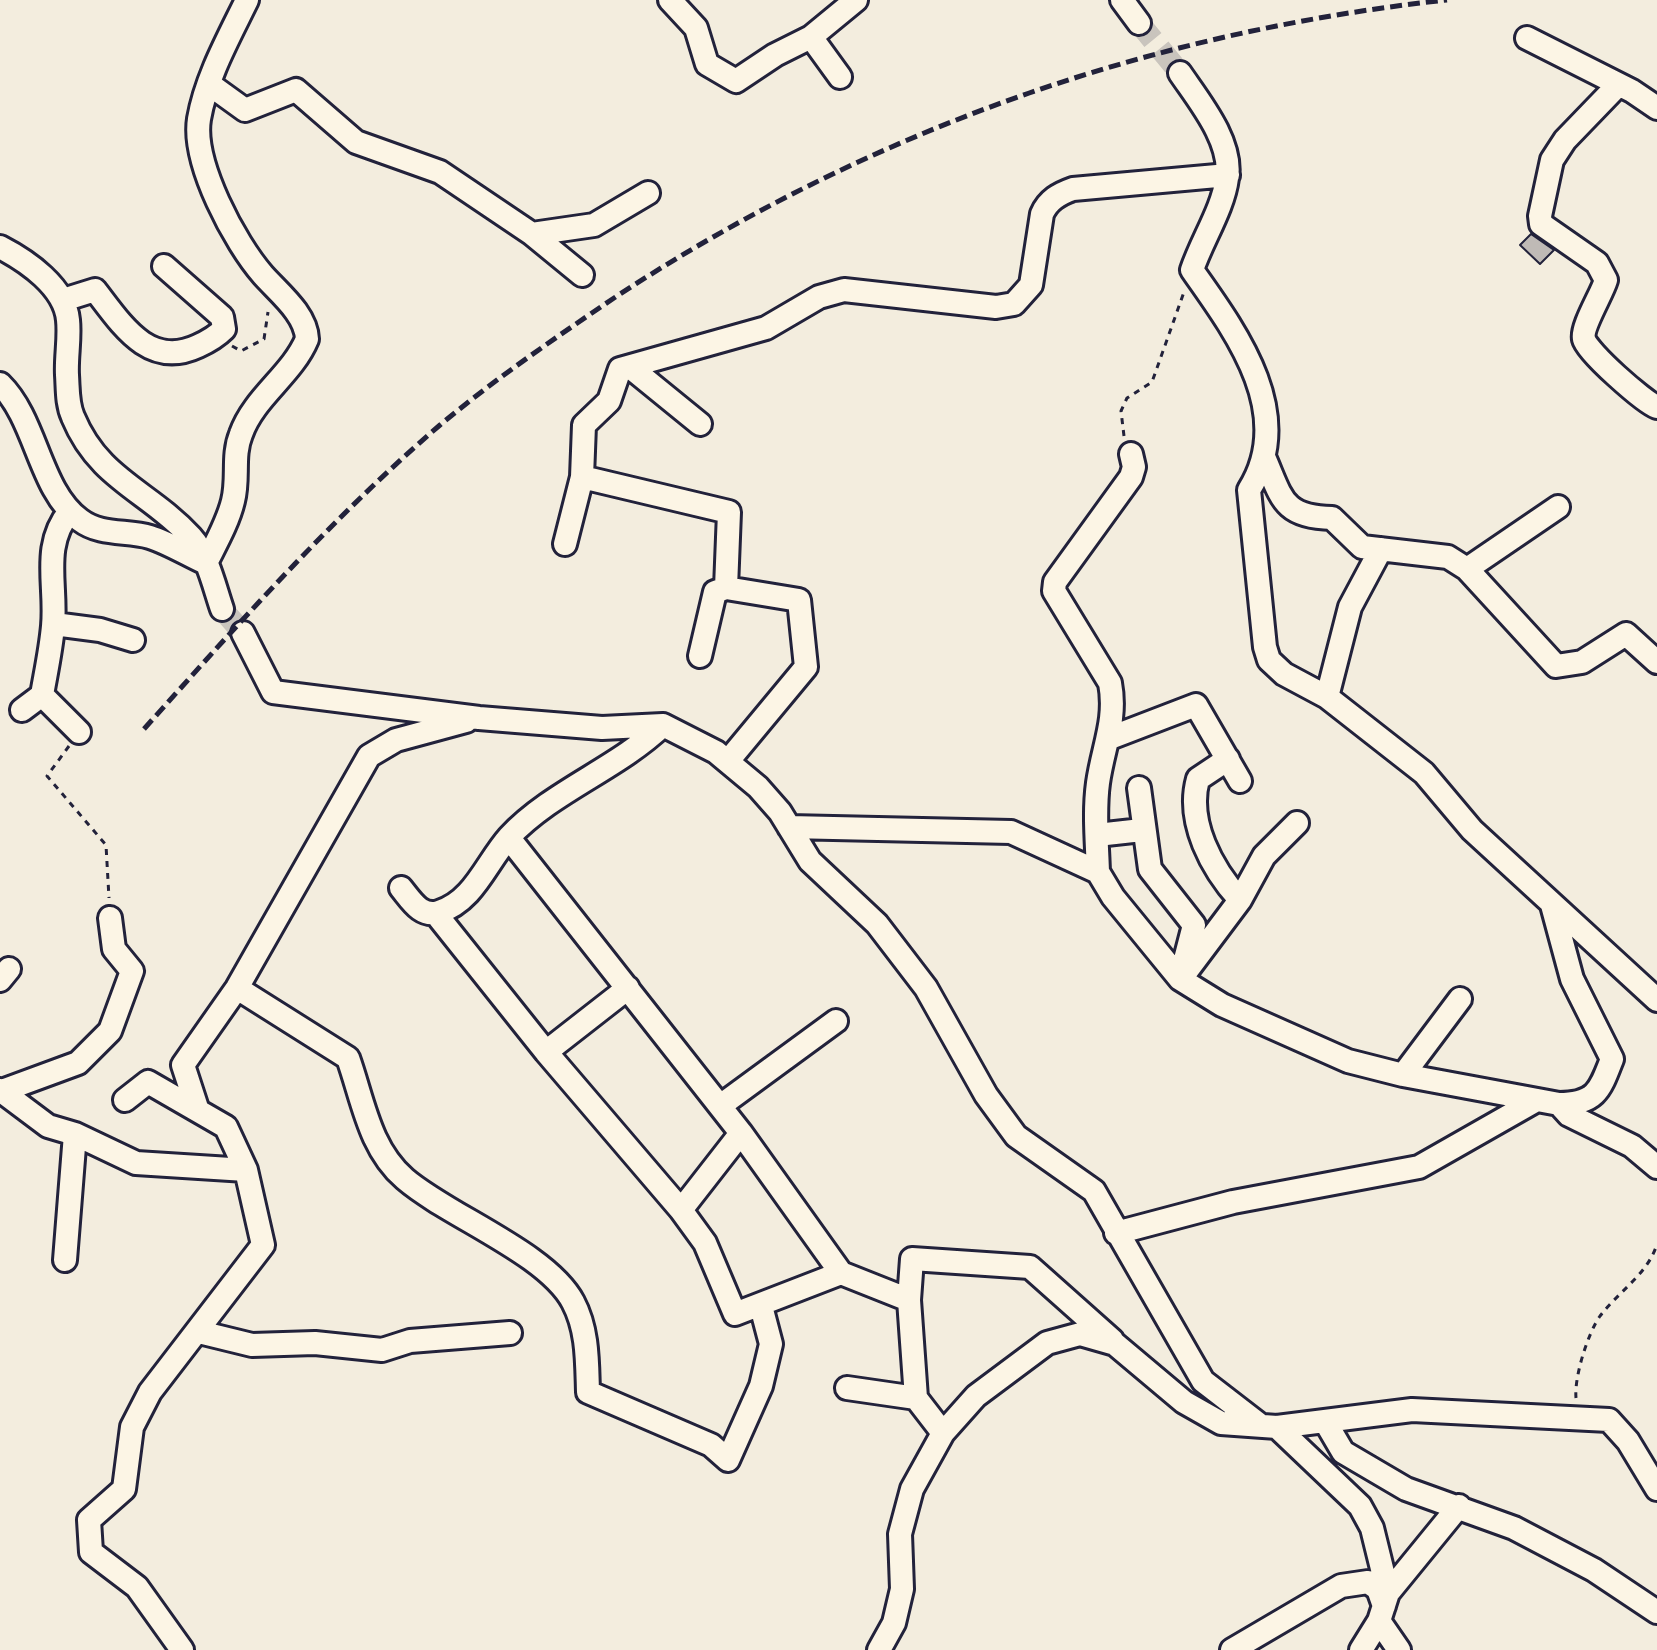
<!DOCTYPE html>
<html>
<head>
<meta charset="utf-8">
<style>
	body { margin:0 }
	canvas { display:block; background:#f3edde }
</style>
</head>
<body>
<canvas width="1657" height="1650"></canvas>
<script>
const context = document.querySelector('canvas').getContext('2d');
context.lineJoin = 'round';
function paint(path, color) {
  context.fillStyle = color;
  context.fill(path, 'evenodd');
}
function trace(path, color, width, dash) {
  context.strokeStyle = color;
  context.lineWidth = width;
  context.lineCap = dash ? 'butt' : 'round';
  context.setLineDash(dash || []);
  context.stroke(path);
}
const building = new Path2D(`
	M 1531,234 L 1554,250 L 1540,264 L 1520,245 Z`);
paint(building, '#bfbab6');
trace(building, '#22223b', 2);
trace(new Path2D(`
	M 1139,23 L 1180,73
	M 222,609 L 243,633`), '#c9c4bd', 22, [22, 11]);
const minor = new Path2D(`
	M 670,0 L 696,28 L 707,64 L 736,81 L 775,55 L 811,37 L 856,0
	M 1122,0 L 1139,23
	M 811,37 L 840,77
	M 1527,38 L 1632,91 L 1657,108
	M 1180,73 C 1199,101 1233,142 1227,178 C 1223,209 1202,240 1192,270 C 1236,332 1297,414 1249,490 L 1265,647 L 1269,660 L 1284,674 L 1327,697 L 1424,773 L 1472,830 L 1657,1000
	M 209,84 L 245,110 L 296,90 L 356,142 L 440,172 L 532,234 L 582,275
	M 1618,85 L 1565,140 L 1552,160 L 1540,216 L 1541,224 L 1597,263 L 1606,280 C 1602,294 1581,327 1584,339 C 1587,352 1644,402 1657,407
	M 532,234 L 594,225 L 648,193
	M 0,247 C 27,261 65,287 68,320 C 70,338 66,357 67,375 C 68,389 67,404 73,417 C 99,480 149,491 191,537 C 208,556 214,586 222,609
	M 63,300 L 95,290 C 122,325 149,369 198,346 C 209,341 216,337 224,329 L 222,317 L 164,266
	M 630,367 L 700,424
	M 0,384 C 37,420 39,490 80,520 C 101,536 127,530 150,537 C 169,543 188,555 206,563
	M 1264,457 C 1282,498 1282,517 1332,518 L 1362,547 L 1448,557 L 1467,569 L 1556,666 L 1582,662 L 1626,634 L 1657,662
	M 582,477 L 729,512 L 726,588
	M 70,511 C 41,546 57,585 53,626 C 51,649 46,672 42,695 L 79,732
	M 565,544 L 582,477 L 584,425 L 609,401 L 620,369 L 766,328 L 819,297 L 844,290 L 996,307 L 1014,304 L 1031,285 L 1042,214 C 1048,200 1059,194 1073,189 L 1228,175
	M 206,563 C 216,543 228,522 233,501 C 239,478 232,456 241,434 C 254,397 292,375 307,339 C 306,314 279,293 263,275 C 235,243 192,163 199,119 C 206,78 229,37 247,0
	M 1467,569 L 1558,507
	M 54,624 L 100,630 L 133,640
	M 243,633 L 273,692 L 479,718 L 602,728 L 663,725 L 716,752 L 758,787 L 780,812 L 810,861 L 877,924 L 926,988 L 986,1095 L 1016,1136 L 1094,1191 L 1203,1381 L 1260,1425
	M 700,656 L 715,592 L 726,588 L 799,600 L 806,667 L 728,761
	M 1327,697 L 1350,607 L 1381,549
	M 22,710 L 42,695
	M 1110,738 L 1196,705 L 1240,781
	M 1228,759 L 1198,779 C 1186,822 1212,869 1240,900
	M 1139,788 L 1150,869 L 1194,925 L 1180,979
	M 789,827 L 1011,832 L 1098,872 L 1113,897 L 1180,979 L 1222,1005 L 1348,1061 L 1403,1075 L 1559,1104 L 1569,1115 L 1632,1146 L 1657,1167
	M 1097,835 L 1142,830
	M 509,838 L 741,1133 L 841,1273 L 909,1300 L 916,1398
	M 1098,872 C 1097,842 1094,812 1098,783 C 1103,747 1117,720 1110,683 L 1054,591 L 1055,582 L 1131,477 L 1134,467 L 1131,454
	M 401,888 C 411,900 421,918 439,912 C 474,901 486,863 509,837 C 552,791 617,769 663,725
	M 1552,905 L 1572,979 L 1612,1059 C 1600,1090 1596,1104 1559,1104
	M 436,914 L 546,1052 L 681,1210 L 705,1243 L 735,1314 L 841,1273
	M 1186,972 L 1240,900 L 1264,856 L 1297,823
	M 0,980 L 9,969
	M 237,988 L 348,1058 C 363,1100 369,1148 405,1179 C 448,1216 547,1253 573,1302 C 588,1330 587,1362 588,1392 L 711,1445 L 728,1460 L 761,1386 L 771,1344 L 761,1306
	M 546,1052 L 628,988
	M 1403,1075 L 1460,999
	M 0,1090 L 48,1126 L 75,1134 L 136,1163 L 246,1170
	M 2,1091 L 78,1063 L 110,1031 L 132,971 L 114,949 L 110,918
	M 125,1100 L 148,1082 L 226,1127 L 246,1170 L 263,1245 L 150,1392 L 132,1427 L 124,1489 L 89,1520 L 91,1552 L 137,1587 L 182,1650
	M 720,1106 L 836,1021
	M 197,1108 L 183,1065 L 237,988 L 369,756 L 396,740 L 466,721
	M 681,1210 L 741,1133
	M 1116,1233 L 1233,1202 L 1419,1167 L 1535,1101
	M 65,1260 L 75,1134
	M 909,1300 L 912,1259 L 1030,1267 L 1112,1340
	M 199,1332 L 252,1345 L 315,1343 L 382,1350 L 410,1341 L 510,1333
	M 847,1388 L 916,1398 L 943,1433
	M 1326,1423 L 1343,1452 L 1406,1489 L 1514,1528 L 1594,1570 L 1657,1612
	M 1277,1427 L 1360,1506 L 1372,1528 L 1388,1593
	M 1379,1621 L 1399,1650
	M 879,1650 L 894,1623 L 902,1589 L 900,1534 L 912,1489 L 943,1433 L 976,1396 L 1047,1343 L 1080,1334 L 1115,1344 L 1184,1402 L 1221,1423 L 1277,1427 L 1412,1410 L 1609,1420 L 1628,1441 L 1657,1489
	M 1232,1650 L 1341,1586 L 1368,1582 L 1378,1589 L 1384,1606
	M 1361,1650 L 1379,1621 L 1388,1593 L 1459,1506`);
trace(minor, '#22223b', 28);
trace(new Path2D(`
	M 232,346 L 241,351 L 264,339 L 268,312
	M 1124,436 L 1121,411 L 1127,398 L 1152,382 L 1184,292
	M 69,746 L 47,776 L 106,845 L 109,898
	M 1576,1398 C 1574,1377 1588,1333 1600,1316 C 1619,1291 1648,1274 1657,1244`), '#22223b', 3, [6, 6]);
trace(minor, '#fcf5e5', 22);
trace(new Path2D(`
	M 144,729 C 239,623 332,518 440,425 C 495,379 555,338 614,298 C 866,132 1148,32 1447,0`), '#22223b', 5, [12, 6]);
</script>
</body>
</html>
